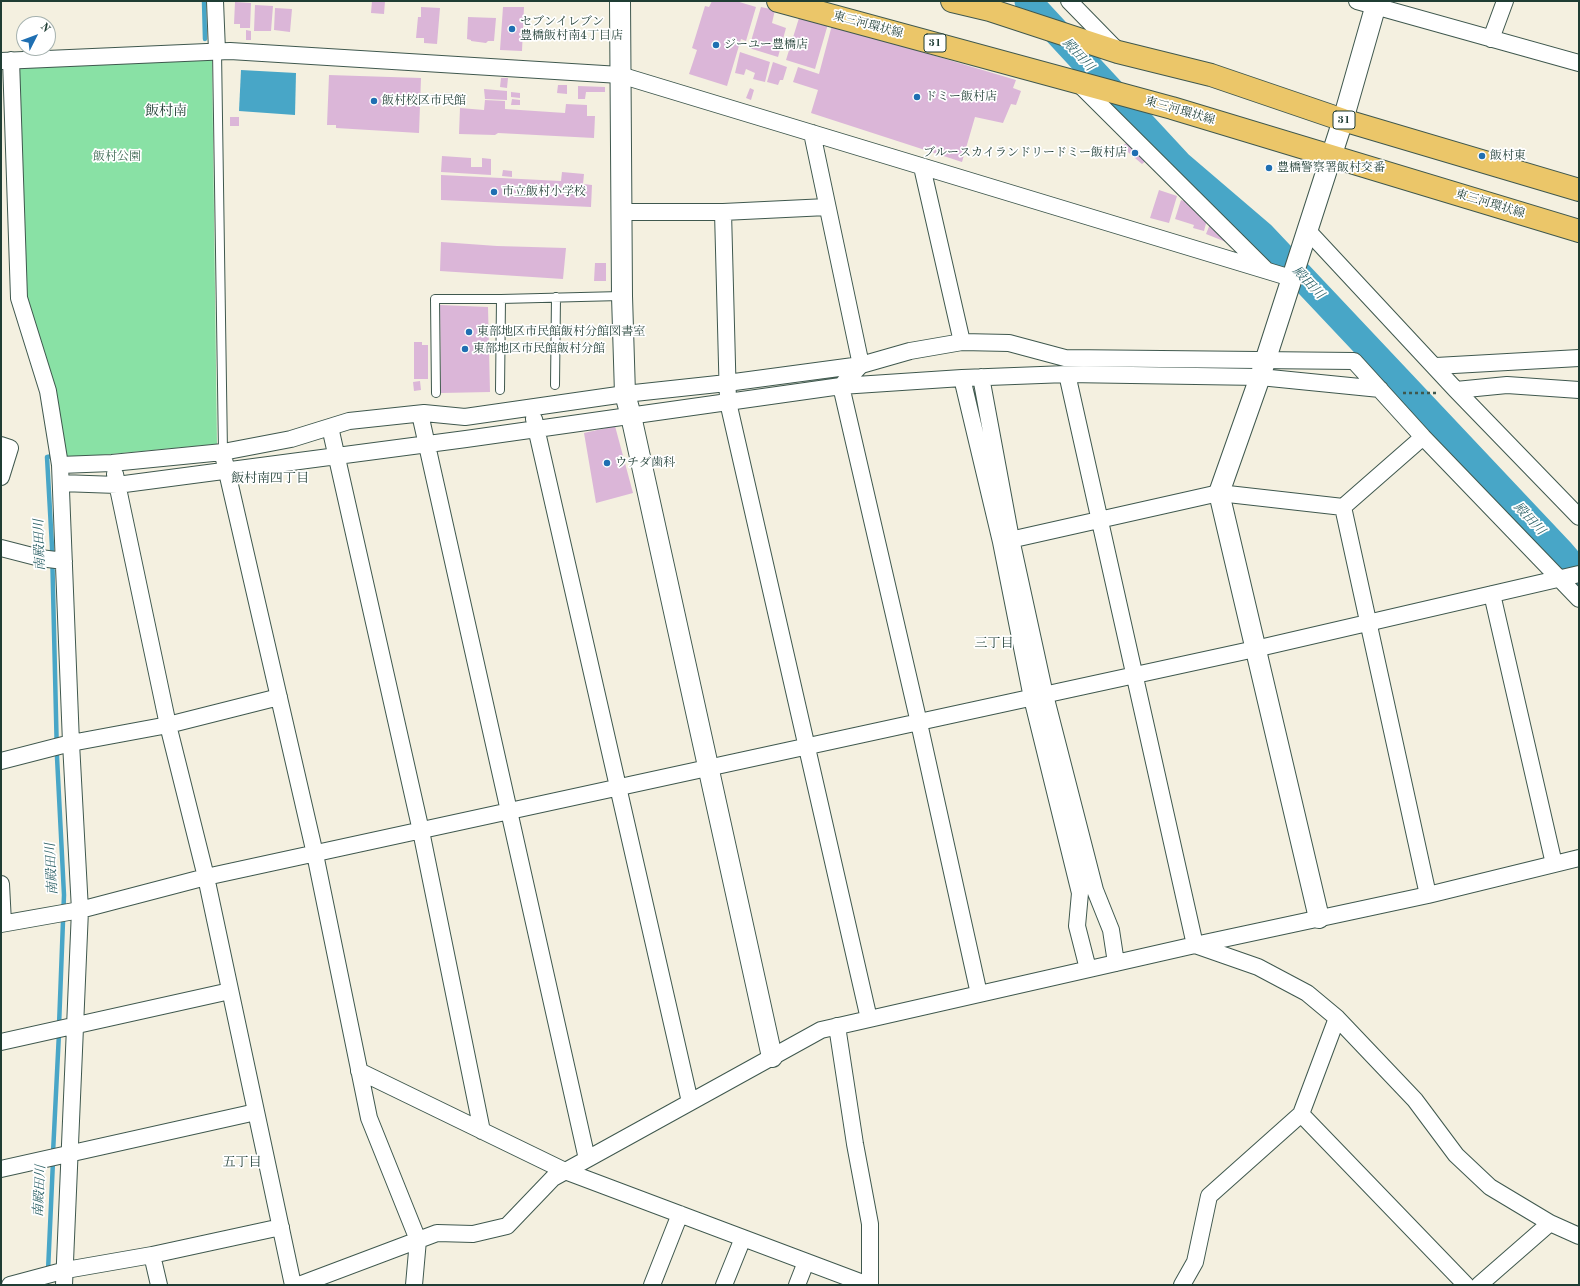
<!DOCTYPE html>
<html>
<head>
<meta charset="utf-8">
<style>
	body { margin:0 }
	#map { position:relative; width:1580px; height:1286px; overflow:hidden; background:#f4f0e0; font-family:"Old Standard TT",serif }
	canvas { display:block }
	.frame { position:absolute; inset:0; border:2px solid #1f3d34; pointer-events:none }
	.north { position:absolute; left:16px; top:16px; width:40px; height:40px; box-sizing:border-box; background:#fff; border:1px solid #a5b1ae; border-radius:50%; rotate:48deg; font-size:11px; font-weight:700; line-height:16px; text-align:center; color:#1f3d34 }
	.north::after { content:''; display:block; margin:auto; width:14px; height:18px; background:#1f6fb2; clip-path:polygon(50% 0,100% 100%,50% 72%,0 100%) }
</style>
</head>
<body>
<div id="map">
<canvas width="1580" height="1286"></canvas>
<div class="frame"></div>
<div class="north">N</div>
</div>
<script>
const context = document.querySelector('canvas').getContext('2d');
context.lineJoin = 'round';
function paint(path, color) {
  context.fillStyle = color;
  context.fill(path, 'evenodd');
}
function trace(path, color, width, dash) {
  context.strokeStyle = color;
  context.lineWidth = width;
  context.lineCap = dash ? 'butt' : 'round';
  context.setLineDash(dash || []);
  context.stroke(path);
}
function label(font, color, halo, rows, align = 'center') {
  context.font = font + ' "Old Standard TT","Noto Serif JP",serif';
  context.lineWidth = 3.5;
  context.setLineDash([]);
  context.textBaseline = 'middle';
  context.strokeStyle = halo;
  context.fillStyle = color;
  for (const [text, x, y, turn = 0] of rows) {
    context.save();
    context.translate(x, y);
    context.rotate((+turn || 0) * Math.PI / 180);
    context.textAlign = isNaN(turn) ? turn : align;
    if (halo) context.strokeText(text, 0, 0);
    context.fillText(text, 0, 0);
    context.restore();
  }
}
paint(new Path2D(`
	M 212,57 L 217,444 L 59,459 L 25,295 L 18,62 Z`), '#89e1a5');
paint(new Path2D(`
	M 241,70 L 296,73 L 295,115 L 239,111 Z`), '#48a6c7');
trace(new Path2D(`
	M 204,1 L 205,39
	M 53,456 L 47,457 L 52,547 L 57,757 L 64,895 L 59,1026
	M 53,1153 L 59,1033
	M 48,1271 L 53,1161`), '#48a6c7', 4.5);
trace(new Path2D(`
	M 1028,1 L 1179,164 L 1262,235 L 1561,552 L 1579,573`), '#48a6c7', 27);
paint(new Path2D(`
	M 372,1 L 385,1 L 384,14 L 371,13 Z
	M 712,1 L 736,1 L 756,7 L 746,41 L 741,39 L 727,86 L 689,74 L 697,50 L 692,48 L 705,6 L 709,7 Z
	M 235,2 L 251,3 L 250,28 L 240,28 L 240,24 L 234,24 Z
	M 255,5 L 273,6 L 271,31 L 254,31 Z
	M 421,7 L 440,8 L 437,44 L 424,43 L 424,38 L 416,38 L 418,17 L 421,17 Z
	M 503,7 L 524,7 L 522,51 L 500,50 Z
	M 761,7 L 775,10 L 772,23 L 786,28 L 778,57 L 749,48 Z
	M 275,8 L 292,9 L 290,32 L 274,30 Z
	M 468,17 L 496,18 L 494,41 L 488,41 L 486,43 L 471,41 L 471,40 L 467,39 Z
	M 799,18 L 828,24 L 815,69 L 786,60 Z
	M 832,25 L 1016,80 L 1013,88 L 1021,91 L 1016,105 L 1011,104 L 1003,123 L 975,117 L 962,162 L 811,113 L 818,90 L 793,82 L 798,67 L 819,74 Z
	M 246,30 L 251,31 L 251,40 L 246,40 Z
	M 740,52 L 770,62 L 765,82 L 753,79 L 755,73 L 746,69 L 744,75 L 735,73 Z
	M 773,62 L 787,67 L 783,80 L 780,80 L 778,85 L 767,82 Z
	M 329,75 L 421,78 L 419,133 L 336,128 L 336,125 L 327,125 Z
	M 501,78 L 508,78 L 507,88 L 500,87 Z
	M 558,85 L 567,85 L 567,94 L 557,93 Z
	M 578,86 L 605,87 L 605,92 L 586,92 L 585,99 L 578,99 Z
	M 750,88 L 754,90 L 751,100 L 746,98 Z
	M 484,89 L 507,91 L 507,100 L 485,99 Z
	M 511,92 L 520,93 L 520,98 L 511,97 Z
	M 512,99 L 520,100 L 520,105 L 511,105 Z
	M 485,100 L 505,101 L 505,109 L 565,113 L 566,104 L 587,105 L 587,116 L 595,116 L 594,138 L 498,133 L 495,135 L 459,134 L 460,108 L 484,110 Z
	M 230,117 L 239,117 L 239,126 L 230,126 Z
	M 1129,140 L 1148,159 L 1142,164 L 1122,147 Z
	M 442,156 L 471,158 L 471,167 L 482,167 L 482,158 L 491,159 L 491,175 L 441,172 Z
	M 503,170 L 512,171 L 512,177 L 502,176 Z
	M 562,172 L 584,174 L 583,184 L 592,185 L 591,207 L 441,200 L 441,175 L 561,181 Z
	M 1159,190 L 1177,196 L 1169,223 L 1150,218 Z
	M 1181,200 L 1198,206 L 1196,212 L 1208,216 L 1204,231 L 1193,228 L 1194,225 L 1175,219 Z
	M 1212,219 L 1228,236 L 1226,242 L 1206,234 Z
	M 441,242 L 497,246 L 566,248 L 563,279 L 440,271 Z
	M 595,263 L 606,263 L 606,281 L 594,281 Z
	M 440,305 L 488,307 L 490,392 L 441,393 Z
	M 414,342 L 422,342 L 422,345 L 428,345 L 428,379 L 414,379 Z
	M 420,381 L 421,390 L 414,391 L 413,382 Z
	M 615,426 L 633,493 L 596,503 L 584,433 Z`), '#dbb6d8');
const service = new Path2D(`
	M 217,51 L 223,452
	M 555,385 L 556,297
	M 500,390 L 501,299
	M 436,393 L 435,299 L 501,299 L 621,296`);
const minor = new Path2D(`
	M 215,1 L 217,51
	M 1069,1 L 1117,50
	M 1357,1 L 1579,63
	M 1491,39 L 1505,1
	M 11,60 L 19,298 L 48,391 L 60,465 L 71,743 L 80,910 L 64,1285
	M 1,61 L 230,51 L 620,75 L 1291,278
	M 1078,83 L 1266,270
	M 812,133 L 861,365 L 841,386 L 919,723 L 979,994
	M 922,167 L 962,342
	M 621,212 L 723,212 L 827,207
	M 723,212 L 728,402 L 869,1019
	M 1307,230 L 1456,390 L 1579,517
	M 1436,366 L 1579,358
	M 1067,374 L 1195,945 L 1258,967 L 1307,993 L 1337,1018 L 1415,1100 L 1456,1155 L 1490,1187 L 1550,1223 L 1579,1236
	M 981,377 L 1011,539 L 1045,695 L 1095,890 L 1111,930 L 1116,963
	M 962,378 L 1001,542 L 1032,698 L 1080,893 L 1077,926 L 1088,969
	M 1456,390 L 1507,385 L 1579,390
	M 420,414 L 587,1159
	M 534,419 L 690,1102
	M 330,427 L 421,831 L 482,1131
	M 1423,437 L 1343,507 L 1428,895
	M 1,445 L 10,448 L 1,477
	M 224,459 L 315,854 L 369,1118 L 418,1240 L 414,1285
	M 60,465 L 112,463 L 223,452 L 291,439 L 349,421 L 424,413 L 465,417 L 625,394 L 727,383 L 861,365 L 910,351 L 962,342 L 1009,343 L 1065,358 L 1354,361 L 1423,437 L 1579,599
	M 115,474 L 168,725 L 206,877 L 293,1285
	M 61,483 L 117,485 L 466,439 L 841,386 L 962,378 L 1067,374 L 1260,377 L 1380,389
	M 1001,542 L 1219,493 L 1343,507
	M 1,548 L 40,558 L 64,561
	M 1492,594 L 1554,864
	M 1,761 L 71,743 L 168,725 L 279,697
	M 1,884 L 3,923
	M 1,924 L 80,910 L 206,877 L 1255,649 L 1579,574
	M 837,1026 L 855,1144 L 870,1224 L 870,1285
	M 1,1042 L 230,991
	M 359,1071 L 565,1171 L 868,1285
	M 1301,1114 L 1466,1285
	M 1,1169 L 256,1112
	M 152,1255 L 159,1285
	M 10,1285 L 66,1270 L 152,1255 L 281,1227
	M 299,1285 L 437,1233 L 473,1234 L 507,1226 L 553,1178 L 821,1030 L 1195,945 L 1428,895 L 1579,858
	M 652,1285 L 680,1214
	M 724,1285 L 743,1238
	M 797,1285 L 806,1262
	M 1182,1285 L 1195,1262 L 1209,1196 L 1301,1114 L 1337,1018
	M 1479,1285 L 1550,1223`);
const tertiary = new Path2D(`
	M 620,1 L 622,296 L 625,394 L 631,416 L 772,1057
	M 1319,918 L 1219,493 L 1260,377 L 1343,120 L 1377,1`);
const primary = new Path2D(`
	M 778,1 L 1172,108 L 1579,231
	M 952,1 L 990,10 L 1118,52 L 1211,75 L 1343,120 L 1579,190`);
trace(service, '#3f584e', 10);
trace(minor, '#3f584e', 18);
trace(tertiary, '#3f584e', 22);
trace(primary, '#3f584e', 24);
trace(new Path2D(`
	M 1403,393 L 1438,393`), '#3f584e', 2.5, [3, 3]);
trace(service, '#fff', 8);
trace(minor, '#fff', 16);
trace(tertiary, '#fff', 20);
trace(primary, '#ebc669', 22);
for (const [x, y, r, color] of [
	[512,29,4,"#1f6fb2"],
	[716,45,4,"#1f6fb2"],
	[917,97,4,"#1f6fb2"],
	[374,101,4,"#1f6fb2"],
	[1135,153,4,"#1f6fb2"],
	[1482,156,4,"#1f6fb2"],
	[1269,168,4,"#1f6fb2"],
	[494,192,4,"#1f6fb2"],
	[469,332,4,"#1f6fb2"],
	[465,349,4,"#1f6fb2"],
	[607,463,4,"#1f6fb2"]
]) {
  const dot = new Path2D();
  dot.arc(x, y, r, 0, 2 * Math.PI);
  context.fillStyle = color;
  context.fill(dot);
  trace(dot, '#fff', 1.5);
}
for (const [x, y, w] of [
	[935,43,22],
	[1344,120,22]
]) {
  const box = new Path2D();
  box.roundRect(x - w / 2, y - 9, w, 18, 3);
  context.fillStyle = '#fff';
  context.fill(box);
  trace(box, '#1f3d34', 1);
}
label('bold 11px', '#1f3d34', null, [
	["31",935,43],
	["31",1344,120]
]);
label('12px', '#1f3d34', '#fff', [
	["セブンイレブン",520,22],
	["豊橋飯村南4丁目店",520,36],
	["ジーユー豊橋店",724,45],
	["ドミー飯村店",925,97],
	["飯村校区市民館",382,101],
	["ブルースカイランドリードミー飯村店",1127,153,"right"],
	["飯村東",1490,156],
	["豊橋警察署飯村交番",1277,168],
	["市立飯村小学校",502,192],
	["東部地区市民館飯村分館図書室",477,332],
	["東部地区市民館飯村分館",473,349],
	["ウチダ歯科",615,463]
], 'left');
label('12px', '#1f3d34', '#fff', [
	["東三河環状線",868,25,15],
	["東三河環状線",1180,111,16],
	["東三河環状線",1490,204,17]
]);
label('12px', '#3a6650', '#fff', [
	["飯村公園",117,157]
]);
label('italic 13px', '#2d6267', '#fff', [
	["殿田川",1078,55,47],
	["殿田川",1308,283,46],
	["殿田川",1529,519,47],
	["南殿田川",40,545,-92],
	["南殿田川",52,869,-93],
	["南殿田川",40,1191,-87]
]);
label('13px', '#1f3d34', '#fff', [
	["飯村南四丁目",270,479],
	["三丁目",994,644],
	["五丁目",242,1163]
]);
label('14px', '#1f3d34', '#fff', [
	["飯村南",166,111]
]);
</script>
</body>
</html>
